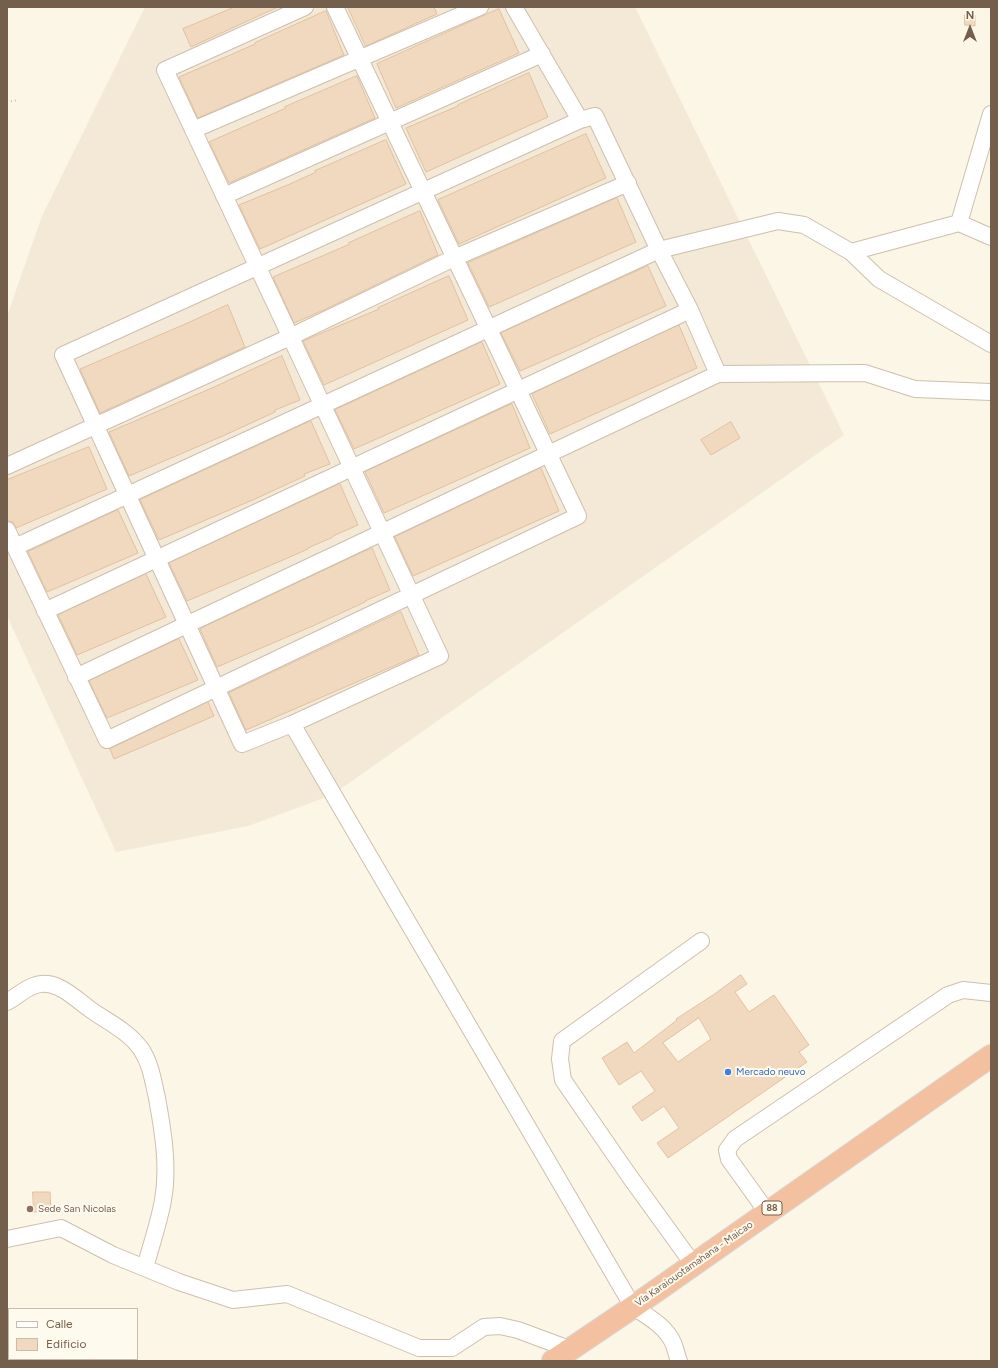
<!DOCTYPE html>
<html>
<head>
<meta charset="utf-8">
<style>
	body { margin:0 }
	#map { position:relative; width:998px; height:1368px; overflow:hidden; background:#fcf6e7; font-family:Figtree,sans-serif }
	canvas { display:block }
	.frame { position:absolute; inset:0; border:8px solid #745f4c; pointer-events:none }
	.legend { position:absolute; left:8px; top:1308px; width:130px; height:52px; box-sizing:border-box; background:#fefaed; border:1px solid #c7bcad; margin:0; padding:5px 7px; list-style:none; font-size:12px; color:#745f4c }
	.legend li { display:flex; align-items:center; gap:8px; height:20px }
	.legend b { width:20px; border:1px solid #c7bcad }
	.north { position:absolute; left:950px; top:8px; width:40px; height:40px; -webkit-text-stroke:3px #fefaed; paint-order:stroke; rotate:0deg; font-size:11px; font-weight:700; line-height:16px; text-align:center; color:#745f4c }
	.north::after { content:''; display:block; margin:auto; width:14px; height:18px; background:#745f4c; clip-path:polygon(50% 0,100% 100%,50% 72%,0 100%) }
</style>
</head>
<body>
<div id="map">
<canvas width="998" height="1368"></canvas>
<div class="frame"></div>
<ul class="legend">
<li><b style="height:5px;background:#fff"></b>Calle</li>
<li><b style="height:11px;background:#f0d9bf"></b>Edificio</li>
</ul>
<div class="north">N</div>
</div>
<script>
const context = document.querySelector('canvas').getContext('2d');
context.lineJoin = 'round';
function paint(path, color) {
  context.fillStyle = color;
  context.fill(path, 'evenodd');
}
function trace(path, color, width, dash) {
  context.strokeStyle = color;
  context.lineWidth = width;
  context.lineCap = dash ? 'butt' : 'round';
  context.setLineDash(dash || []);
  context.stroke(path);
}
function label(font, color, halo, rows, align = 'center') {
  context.font = font + ' Figtree,sans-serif';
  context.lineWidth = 4;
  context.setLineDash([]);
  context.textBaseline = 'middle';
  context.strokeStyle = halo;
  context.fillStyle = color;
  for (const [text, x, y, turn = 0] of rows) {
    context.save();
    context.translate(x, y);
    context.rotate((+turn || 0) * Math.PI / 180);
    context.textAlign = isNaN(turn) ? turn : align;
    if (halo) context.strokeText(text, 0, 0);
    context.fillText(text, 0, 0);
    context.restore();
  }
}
paint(new Path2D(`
	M 145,7 L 635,7 L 844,435 L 332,795 L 248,826 L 116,852 L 7,616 L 7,316 L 42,216 Z`), '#f3e9d6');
const building = new Path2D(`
	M 235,7 L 278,7 L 191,47 L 183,29 Z
	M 348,7 L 434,7 L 437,14 L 366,46 Z
	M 499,9 L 519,53 L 396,108 L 377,64 Z
	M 326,11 L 344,55 L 198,118 L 179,77 L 230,55 L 255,44 L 255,43 Z
	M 965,15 L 975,15 L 975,26 L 965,25 Z
	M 529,73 L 548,117 L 426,172 L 406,128 L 458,106 L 458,105 Z
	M 357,76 L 375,118 L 229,183 L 209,142 L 286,108 L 285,107 Z
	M 586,134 L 606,178 L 459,244 L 438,200 Z
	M 386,140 L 406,184 L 260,249 L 239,205 L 290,184 L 316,172 L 315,171 Z
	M 617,198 L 636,242 L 489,307 L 468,263 Z
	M 420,211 L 438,255 L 326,309 L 294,323 L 273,277 L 350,244 L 349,243 Z
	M 648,266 L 666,306 L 589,340 L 589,341 L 520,371 L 501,333 Z
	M 449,276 L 468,320 L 324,385 L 303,341 L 379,309 L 378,308 Z
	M 228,305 L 245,347 L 100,413 L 80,369 L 183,325 Z
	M 679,325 L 697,368 L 550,434 L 532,394 Z
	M 482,342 L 500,384 L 354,449 L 335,410 Z
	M 282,356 L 300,400 L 275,410 L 275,412 L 225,435 L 129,476 L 109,432 L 212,388 Z
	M 512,404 L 530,448 L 384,513 L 365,472 Z
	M 311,421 L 330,464 L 304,474 L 305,476 L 255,499 L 159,540 L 140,500 Z
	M 731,422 L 740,438 L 711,455 L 701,440 Z
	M 89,447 L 107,489 L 16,528 L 13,522 L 7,521 L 7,480 Z
	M 541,468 L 559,511 L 413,576 L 395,537 Z
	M 340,484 L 358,525 L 333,536 L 333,537 L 308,548 L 308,549 L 283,560 L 187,601 L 169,563 Z
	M 118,510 L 138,553 L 47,592 L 28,552 Z
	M 372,548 L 390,590 L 365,601 L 365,602 L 315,625 L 217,667 L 200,629 Z
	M 146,574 L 166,617 L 77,655 L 58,615 Z
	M 401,612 L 419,655 L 246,730 L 229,693 Z
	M 179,639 L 198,680 L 107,718 L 89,681 Z
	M 208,702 L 214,716 L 114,759 L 110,749 Z
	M 741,975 L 747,984 L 735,992 L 749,1012 L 774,995 L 809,1045 L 799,1052 L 807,1062 L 668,1158 L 657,1143 L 679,1128 L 664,1106 L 642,1121 L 632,1107 L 655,1091 L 641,1071 L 619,1085 L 602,1058 L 627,1042 L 634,1053 L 677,1020 L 676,1019 L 713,995 ZM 699,1018 L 711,1039 L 678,1062 L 663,1043 Z
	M 33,1192 L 50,1192 L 51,1211 L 34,1212 Z`);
paint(building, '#f0d9bf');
trace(building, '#e2c1a0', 1);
const minor = new Path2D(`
	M 305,7 L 165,70 C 257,265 349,461 440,656 L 292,724 L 242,744 L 63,355 L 580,120
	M 514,7 L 580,120 L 595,116 L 659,250 L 690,310 L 718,374
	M 193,130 L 480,7
	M 224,196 L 542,54
	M 959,223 L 991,237
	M 851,252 L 879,279 L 991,344
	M 7,466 L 290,337 L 454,258 L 628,183
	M 7,530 L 107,740 L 578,516 L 335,7
	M 15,547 L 659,250 L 778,221 L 804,225 L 851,252 L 959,223 L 991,114
	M 45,611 L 690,310
	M 76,677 L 718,374 L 865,373 L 915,389 L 991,392
	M 292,724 L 633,1307 C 649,1317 667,1327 674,1345 C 676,1351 677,1356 679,1361
	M 7,1002 C 16,997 23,990 33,986 C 56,977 74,998 91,1010 C 108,1022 128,1031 141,1049 C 151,1064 153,1081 157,1098 C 163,1131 169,1167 163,1200 C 159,1223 151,1245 145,1268
	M 767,1212 L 729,1159 L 727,1150 L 735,1139 L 948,995 L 963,990 L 991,993
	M 7,1239 L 61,1228 L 113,1255 L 179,1282 L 233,1300 L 287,1294 L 419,1348 L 452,1348 L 484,1327 L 500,1326 L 518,1330 L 569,1349
	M 693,1264 L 630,1177 L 563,1080 L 560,1059 L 562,1041 L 701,941`);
const highway = new Path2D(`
	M 553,1361 L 633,1307 L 991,1056`);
trace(minor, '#cdbfad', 18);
trace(highway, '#dbd5d0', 24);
trace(new Path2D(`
	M 7,102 L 18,100`), '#d5bca2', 2, [1, 3]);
trace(minor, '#fff', 16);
trace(highway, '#f3c0a0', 22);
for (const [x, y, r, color] of [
	[728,1072,4,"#3f7fe0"],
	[30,1209,4,"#8d6e63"]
]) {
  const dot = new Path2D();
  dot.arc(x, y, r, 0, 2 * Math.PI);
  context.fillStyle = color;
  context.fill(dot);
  trace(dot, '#fefaed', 1.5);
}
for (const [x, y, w] of [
	[772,1208,20]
]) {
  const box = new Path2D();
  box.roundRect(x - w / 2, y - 7, w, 14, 3);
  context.fillStyle = '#fefaed';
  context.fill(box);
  trace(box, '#745f4c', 1);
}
label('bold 9px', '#745f4c', null, [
	["88",772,1208]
]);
label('10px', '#366cbe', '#fefaed', [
	["Mercado neuvo",736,1072]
], 'left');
label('10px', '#785e54', '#fefaed', [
	["Sede San Nicolas",38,1209]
], 'left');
label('10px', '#745f4c', '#fefaed', [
	["Vía Karaiouotamahana - Maicao",694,1264,-35]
]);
</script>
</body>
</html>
